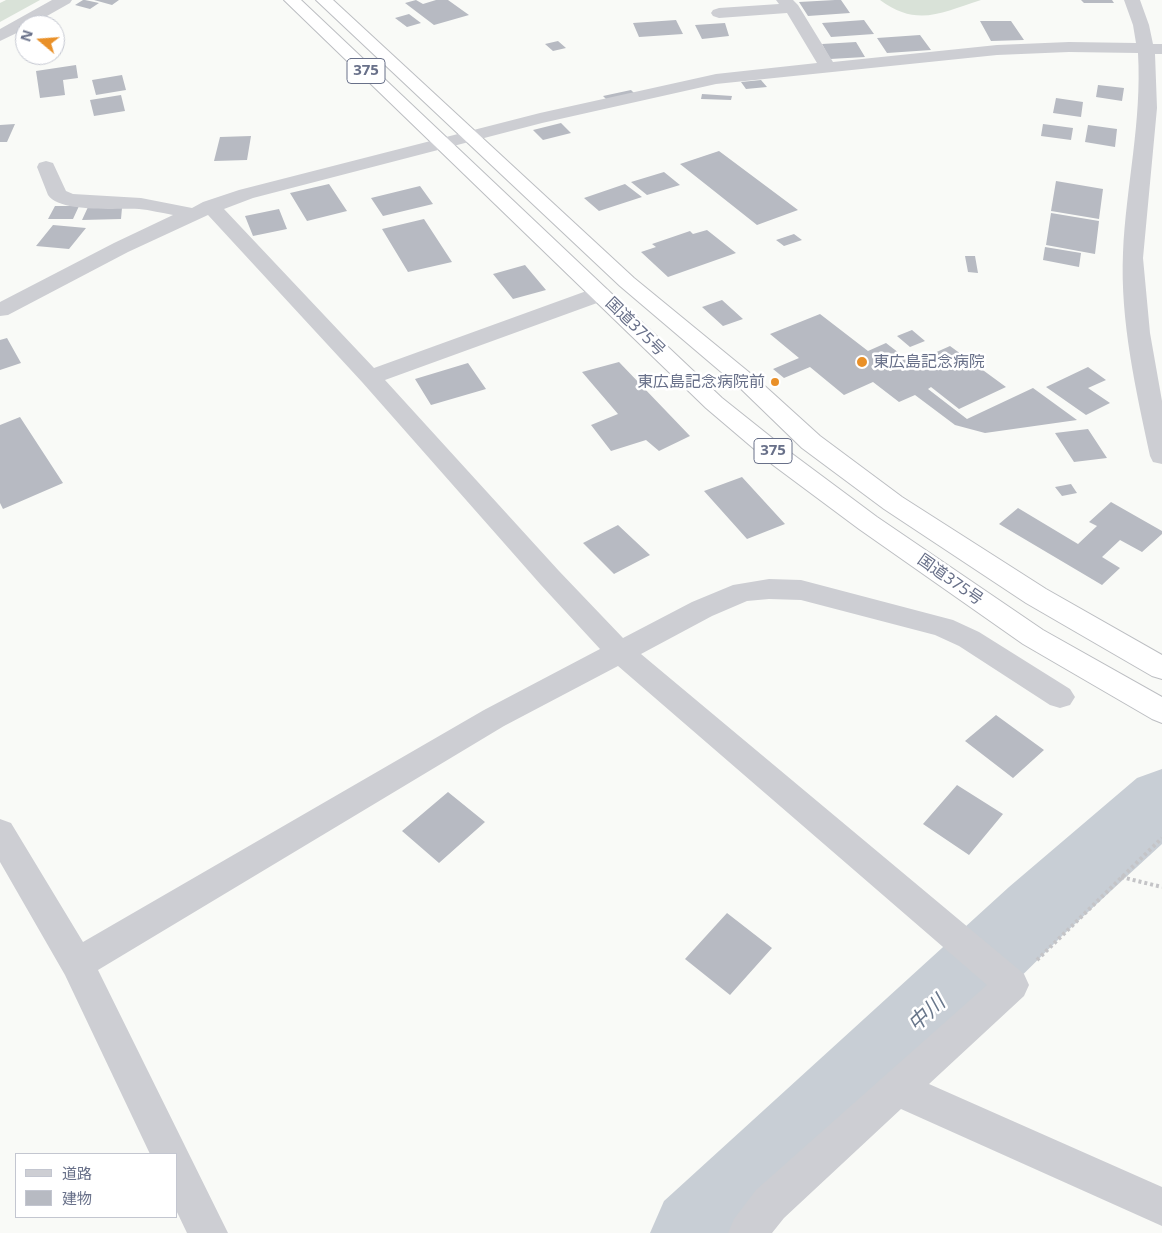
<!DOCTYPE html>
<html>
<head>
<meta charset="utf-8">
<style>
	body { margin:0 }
	#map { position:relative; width:1162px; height:1233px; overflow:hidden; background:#f9faf7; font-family:"Noto Sans","Noto Sans JP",sans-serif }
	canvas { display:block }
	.legend { position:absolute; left:15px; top:1153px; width:162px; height:65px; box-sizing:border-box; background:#fff; border:1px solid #c3c6d0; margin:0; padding:6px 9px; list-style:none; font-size:15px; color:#687089 }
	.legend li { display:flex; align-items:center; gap:10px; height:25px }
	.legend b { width:25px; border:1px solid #c3c6d0 }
	.north { position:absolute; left:15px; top:15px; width:50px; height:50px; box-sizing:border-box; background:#fff; border:1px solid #c3c6d0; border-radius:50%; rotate:288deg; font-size:14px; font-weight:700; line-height:20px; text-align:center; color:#687089 }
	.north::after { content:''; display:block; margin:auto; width:18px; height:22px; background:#e99028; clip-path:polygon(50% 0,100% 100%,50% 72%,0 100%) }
</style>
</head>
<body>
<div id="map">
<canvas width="1162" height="1233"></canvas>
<ul class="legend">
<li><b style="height:6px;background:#cdced3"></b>道路</li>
<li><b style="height:14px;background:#b7bac2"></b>建物</li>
</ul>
<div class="north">N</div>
</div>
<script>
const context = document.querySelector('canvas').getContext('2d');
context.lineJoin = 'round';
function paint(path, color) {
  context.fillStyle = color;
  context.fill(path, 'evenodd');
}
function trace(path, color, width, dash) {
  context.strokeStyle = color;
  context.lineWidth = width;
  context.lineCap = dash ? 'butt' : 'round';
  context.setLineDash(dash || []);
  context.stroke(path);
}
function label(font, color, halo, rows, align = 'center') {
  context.font = font + ' "Noto Sans","Noto Sans JP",sans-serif';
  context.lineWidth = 5;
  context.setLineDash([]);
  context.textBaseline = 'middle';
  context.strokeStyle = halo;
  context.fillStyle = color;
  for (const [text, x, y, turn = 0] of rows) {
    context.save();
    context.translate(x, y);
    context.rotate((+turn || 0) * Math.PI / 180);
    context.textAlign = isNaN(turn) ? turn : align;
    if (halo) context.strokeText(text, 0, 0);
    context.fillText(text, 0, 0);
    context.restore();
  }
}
paint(new Path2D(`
	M 6,0 L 40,0 L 0,22 L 0,3 Z
	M 880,0 L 981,0 C 942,12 918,28 880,0 Z`), '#d9e2d8');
paint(new Path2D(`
	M 1162,769 L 1162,844 L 1063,935 L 761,1233 L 650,1233 L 664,1201 L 1009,887 L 1137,778 Z`), '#c8ced5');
paint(new Path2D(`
	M 83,0 L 85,0 L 99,3 L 90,9 L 75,5 Z
	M 94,0 L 119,0 L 112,5 Z
	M 416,0 L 423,4 L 436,0 L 448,0 L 469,15 L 434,25 L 405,3 Z
	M 835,0 L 841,0 L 850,13 L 808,16 L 799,2 Z
	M 1081,0 L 1112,0 L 1114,3 L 1084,3 Z
	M 409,14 L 421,23 L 407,27 L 395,18 Z
	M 676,20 L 683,34 L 639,37 L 633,23 Z
	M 864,20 L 874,34 L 831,37 L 822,23 Z
	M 980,21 L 1011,21 L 1024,40 L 991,41 Z
	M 725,23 L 729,36 L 702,39 L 695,25 Z
	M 920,35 L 931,50 L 887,53 L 877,38 Z
	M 558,41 L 566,48 L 553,51 L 545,44 Z
	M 856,42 L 865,57 L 830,59 L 822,44 Z
	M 76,65 L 78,78 L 63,80 L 65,95 L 40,98 L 36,71 Z
	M 122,75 L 126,90 L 96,95 L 92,80 Z
	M 761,80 L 767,87 L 746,89 L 741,82 Z
	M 1098,85 L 1124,88 L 1122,101 L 1096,97 Z
	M 631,90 L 635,94 L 607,100 L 603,96 Z
	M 702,94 L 732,96 L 731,100 L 701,99 Z
	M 121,95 L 125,111 L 94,116 L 90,100 Z
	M 1056,98 L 1083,102 L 1081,117 L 1053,113 Z
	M 561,123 L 571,133 L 543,140 L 533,130 Z
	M 15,124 L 7,142 L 0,142 L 0,125 Z
	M 1043,124 L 1073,128 L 1071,140 L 1041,136 Z
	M 1088,125 L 1117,129 L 1115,147 L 1085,142 Z
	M 251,136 L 247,160 L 214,161 L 220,137 Z
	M 719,151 L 798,210 L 757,225 L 680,164 Z
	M 664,172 L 680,185 L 647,195 L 631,182 Z
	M 1056,181 L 1103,189 L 1099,219 L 1051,211 Z
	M 329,184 L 347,211 L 307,221 L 290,193 Z
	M 625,184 L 642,197 L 599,211 L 584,198 Z
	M 420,186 L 433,204 L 383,216 L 371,198 Z
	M 55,206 L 79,206 L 73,219 L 48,219 Z
	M 88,207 L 122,208 L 121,219 L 82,220 Z
	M 279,209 L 287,229 L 253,236 L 245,216 Z
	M 1051,213 L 1099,221 L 1095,254 L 1046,245 Z
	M 424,219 L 452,262 L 408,272 L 382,229 Z
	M 53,225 L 86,228 L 69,249 L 36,246 Z
	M 707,230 L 736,253 L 668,277 L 641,252 L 656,247 L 652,244 L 690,231 L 693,234 Z
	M 794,234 L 802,240 L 784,246 L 776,240 Z
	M 1045,247 L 1081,253 L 1079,267 L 1043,260 Z
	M 965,256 L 975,256 L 978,273 L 968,272 Z
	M 525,265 L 546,290 L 513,299 L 493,274 Z
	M 722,300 L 743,319 L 723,326 L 702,307 Z
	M 820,314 L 868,351 L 886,343 L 912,363 L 950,346 L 1006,387 L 959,409 L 931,387 L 928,389 L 967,419 L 1033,388 L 1077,420 L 985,433 L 955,425 L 915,395 L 899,402 L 873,382 L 844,395 L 810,367 L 784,378 L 773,369 L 799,358 L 770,334 Z
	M 912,330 L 925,341 L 910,347 L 897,336 Z
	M 7,338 L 21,363 L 0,370 L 0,340 Z
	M 619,362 L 690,436 L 659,451 L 646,440 L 611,451 L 591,425 L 618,414 L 582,372 Z
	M 468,363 L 486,389 L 431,405 L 415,379 Z
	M 1088,367 L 1106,380 L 1088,388 L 1110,403 L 1086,415 L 1046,387 Z
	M 20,417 L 63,483 L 3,509 L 0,503 L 0,425 Z
	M 1088,429 L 1107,458 L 1074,462 L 1055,433 Z
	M 742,477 L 785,524 L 747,539 L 704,491 Z
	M 1071,484 L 1077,493 L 1062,496 L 1055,487 Z
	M 1111,502 L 1162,531 L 1162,534 L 1142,552 L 1120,540 L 1102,557 L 1120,568 L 1102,585 L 999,524 L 1018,508 L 1078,544 L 1097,526 L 1089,522 Z
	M 618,525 L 650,555 L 614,574 L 583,543 Z
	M 996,715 L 1044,750 L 1013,778 L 965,741 Z
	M 957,785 L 1003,814 L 969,855 L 923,824 Z
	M 448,792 L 485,822 L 439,863 L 402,831 Z
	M 727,913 L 772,948 L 730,995 L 685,959 Z`), '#b7bac2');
const highway = new Path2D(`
	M 284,0 L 301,0 L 722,398 L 791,453 L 877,517 L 1043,630 L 1162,697 L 1162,723 L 1152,719 L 1023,644 L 859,529 L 773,465 L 706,408 Z
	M 316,0 L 333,0 L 634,278 L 756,378 L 820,436 L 902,497 L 1046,589 L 1162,655 L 1162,679 L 1152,676 L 1026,603 L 884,509 L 802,448 L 740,388 L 620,286 Z`);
trace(highway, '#bcbec2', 2);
trace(new Path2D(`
	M 1121,877 L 1162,887
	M 1037,960 L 1162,838`), '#c4c4c7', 4, [3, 3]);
paint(new Path2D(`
	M 52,0 L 72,0 L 70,3 L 31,25 L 25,25 L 25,29 L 0,41 L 0,29 Z
	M 776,0 L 793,0 L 798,5 L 833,62 L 997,45 L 1069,42 L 1136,43 L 1133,25 L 1124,0 L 1140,0 L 1149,25 L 1153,44 L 1162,44 L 1162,54 L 1155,54 L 1157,108 L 1143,258 L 1150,333 L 1162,401 L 1162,464 L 1153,462 L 1150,456 C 1136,390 1120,321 1123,253 C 1126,186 1142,122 1138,53 L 1069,52 L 997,55 L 716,84 L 542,123 L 253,198 L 224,209 L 374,368 L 592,289 L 600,288 L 608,289 L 611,294 L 608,299 L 385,380 L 559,571 L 623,638 L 692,602 L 733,585 L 769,579 L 801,580 L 953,620 L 979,632 L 1070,689 L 1075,697 L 1070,705 L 1060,708 L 1050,705 L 959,646 L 935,635 L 801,600 L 769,599 L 747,601 L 712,616 L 641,654 L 1024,974 L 1029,985 L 1024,996 L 929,1084 L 1162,1187 L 1162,1226 L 901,1109 L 784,1218 L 772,1233 L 728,1233 L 734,1219 L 756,1190 L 987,985 L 618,666 L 504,726 L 98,970 L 228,1233 L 187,1233 L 176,1210 L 176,1154 L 150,1154 L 65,975 L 0,862 L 0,819 L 11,823 L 83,942 L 484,710 L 600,649 L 541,585 L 362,382 L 208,215 L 128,252 L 8,315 L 0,316 L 0,302 L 114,243 L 173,215 C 162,213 150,210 139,209 C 118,208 60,213 48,195 L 37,167 L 39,163 L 46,161 L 53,163 L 66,191 L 73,194 L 141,198 L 192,208 L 203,202 L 239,190 L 540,113 L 716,74 L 817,63 L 787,13 L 719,18 L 713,16 L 711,13 L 713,10 L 719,8 L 779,4 Z`), '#cdced3');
paint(highway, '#fff');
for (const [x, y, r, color] of [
	[862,362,6,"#e99028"],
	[775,382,5,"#e99028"]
]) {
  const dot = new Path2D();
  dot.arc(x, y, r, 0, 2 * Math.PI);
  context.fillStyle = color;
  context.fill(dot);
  trace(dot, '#fff', 2);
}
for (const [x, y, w] of [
	[366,71,38],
	[773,451,38]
]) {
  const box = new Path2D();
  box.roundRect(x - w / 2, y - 12.5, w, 25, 4);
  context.fillStyle = '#fff';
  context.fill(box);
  trace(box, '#687089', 1);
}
label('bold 15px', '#687089', null, [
	["375",366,71],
	["375",773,451]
]);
label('16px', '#687089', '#fff', [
	["国道375号",635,327,44],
	["国道375号",950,580,35]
]);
label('16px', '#687089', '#fff', [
	["東広島記念病院",873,362],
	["東広島記念病院前",765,382,"right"]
], 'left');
label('italic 21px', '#69778b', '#fff', [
	["中川",927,1014,-43]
]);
</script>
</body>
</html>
